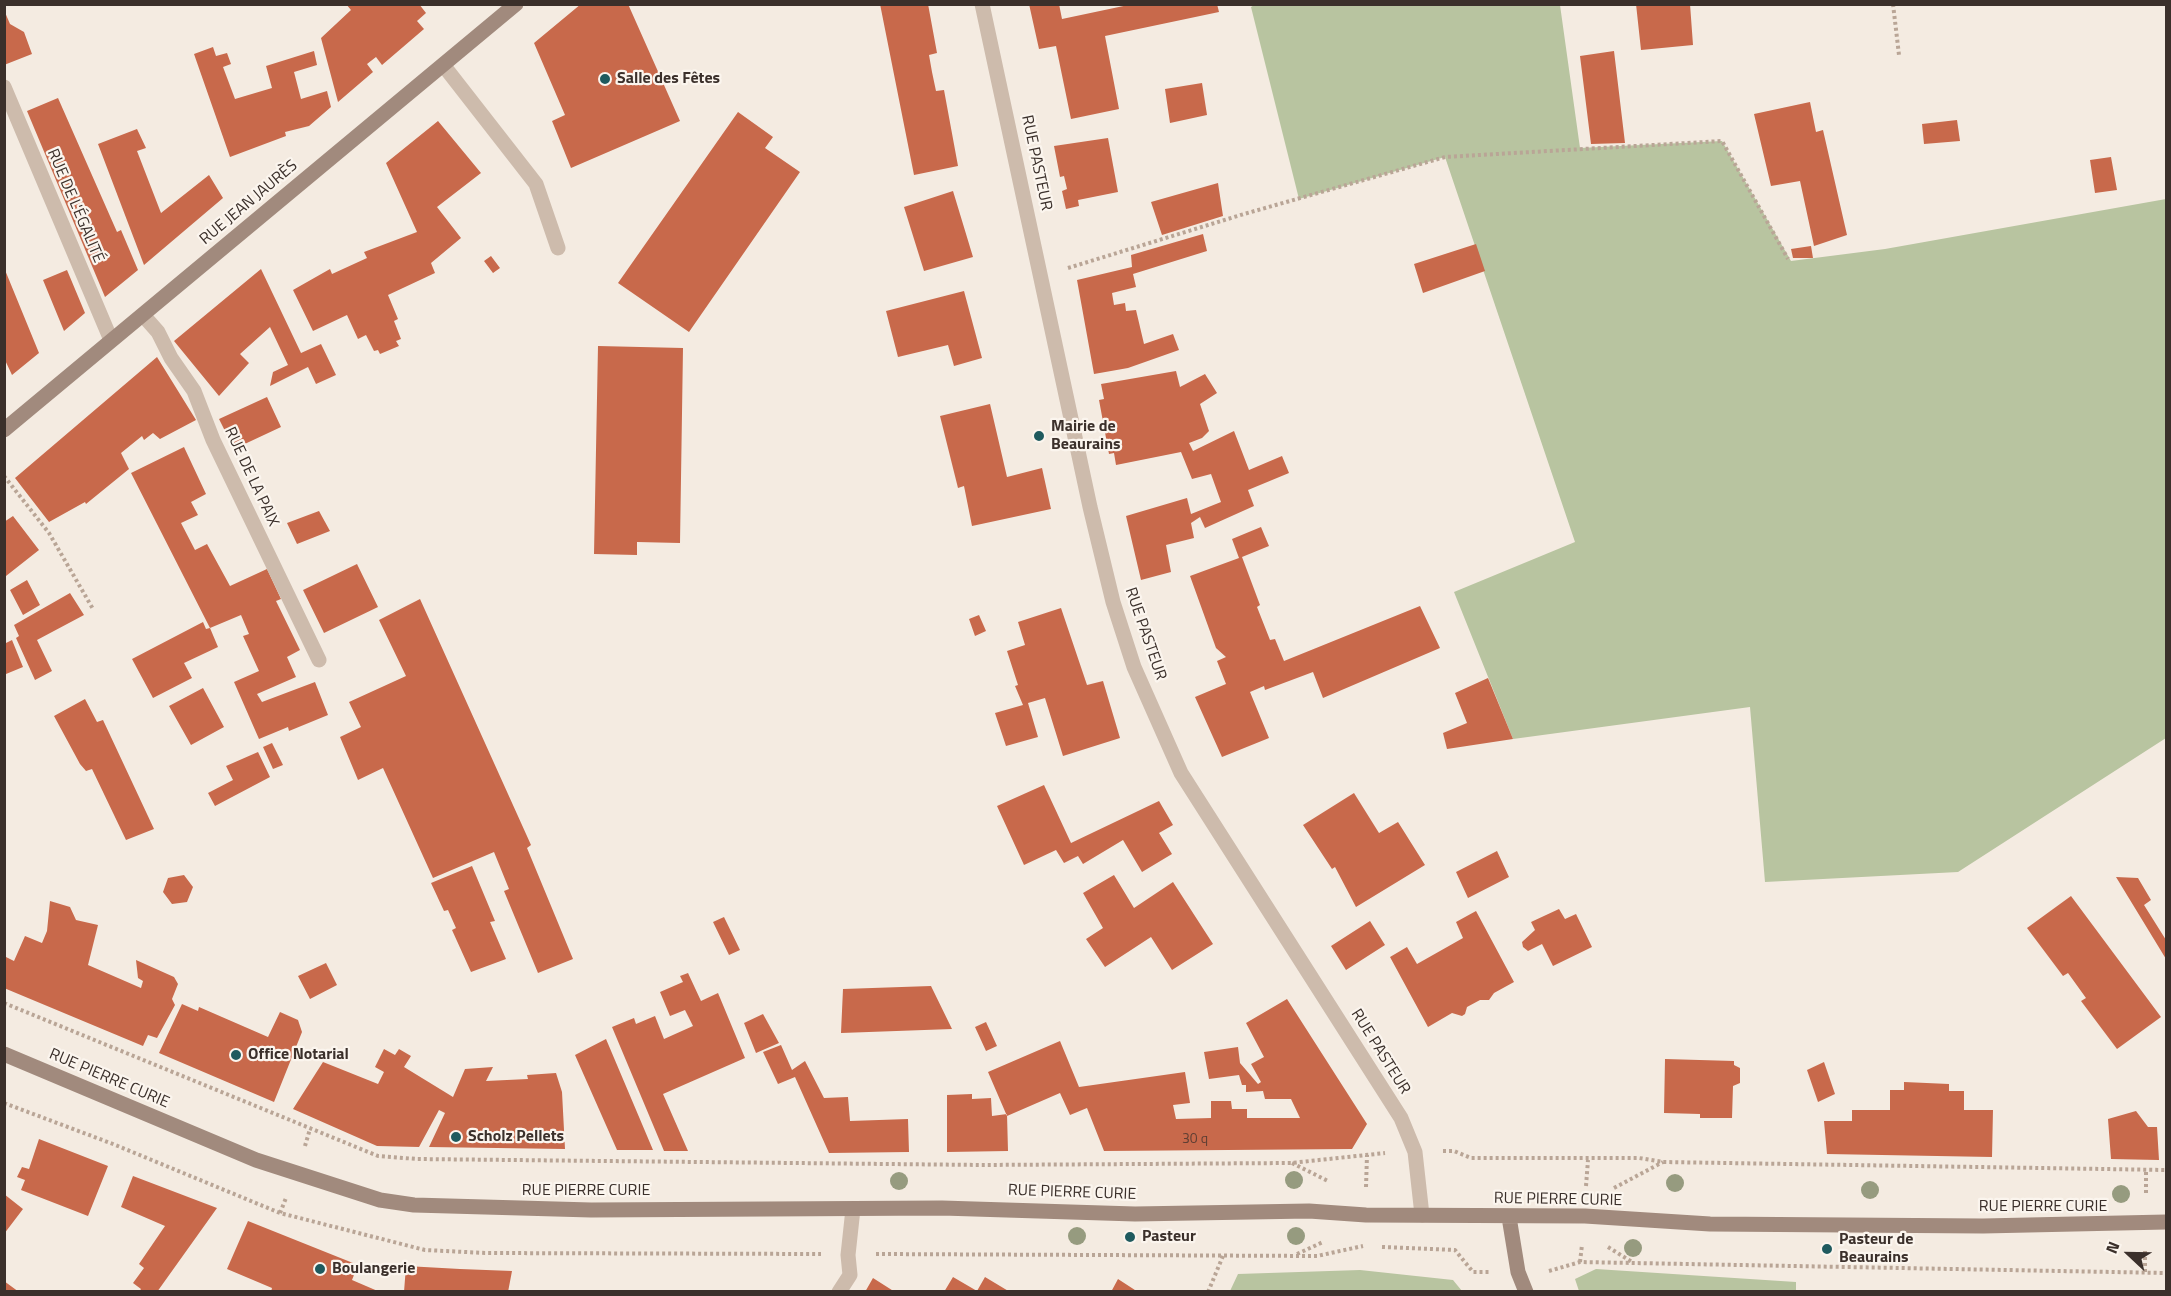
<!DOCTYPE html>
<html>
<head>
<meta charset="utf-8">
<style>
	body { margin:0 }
	#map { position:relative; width:2171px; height:1296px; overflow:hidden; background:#f4ebe1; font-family:"Titillium Web",sans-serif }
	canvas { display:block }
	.frame { position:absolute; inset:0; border:6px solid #3b302b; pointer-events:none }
	.north { position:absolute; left:2099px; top:1224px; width:60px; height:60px; -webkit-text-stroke:4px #fbf5ee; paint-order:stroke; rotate:292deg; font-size:16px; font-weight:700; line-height:24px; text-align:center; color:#3b302b }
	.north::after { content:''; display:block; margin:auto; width:21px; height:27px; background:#3b302b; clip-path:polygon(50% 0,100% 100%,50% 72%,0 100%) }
</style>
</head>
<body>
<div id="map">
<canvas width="2171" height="1296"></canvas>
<div class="frame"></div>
<div class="north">N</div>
</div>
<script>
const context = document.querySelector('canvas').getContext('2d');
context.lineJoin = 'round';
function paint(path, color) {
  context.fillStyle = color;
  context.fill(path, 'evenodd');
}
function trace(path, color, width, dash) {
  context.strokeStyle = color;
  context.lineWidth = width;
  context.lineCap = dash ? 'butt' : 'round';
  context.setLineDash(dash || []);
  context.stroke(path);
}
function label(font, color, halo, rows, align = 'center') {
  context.font = font + ' "Titillium Web",sans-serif';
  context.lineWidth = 4.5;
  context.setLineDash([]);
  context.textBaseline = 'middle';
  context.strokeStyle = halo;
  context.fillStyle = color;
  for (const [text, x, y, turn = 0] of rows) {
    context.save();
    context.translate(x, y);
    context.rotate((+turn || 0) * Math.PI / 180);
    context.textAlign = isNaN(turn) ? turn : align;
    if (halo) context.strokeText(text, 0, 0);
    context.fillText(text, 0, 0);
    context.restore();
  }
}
paint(new Path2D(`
	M 1256,4 L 1560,5 L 1580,148 L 1722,141 L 1791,261 L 1885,249 L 2166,199 L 2166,738 L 1958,872 L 1765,882 L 1750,707 L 1513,739 L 1454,592 L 1575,542 L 1445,157 L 1299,199 L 1251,7 Z
	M 1596,1269 L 1796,1282 L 1796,1291 L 1579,1291 L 1575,1279 Z
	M 1360,1270 L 1453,1280 L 1462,1291 L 1230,1291 L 1238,1274 Z`), '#b8c4a0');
paint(new Path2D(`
	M 346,4 L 419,4 L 426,13 L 417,21 L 424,29 L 382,65 L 376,57 L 367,64 L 373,72 L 338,102 L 321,38 L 351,10 Z
	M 581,4 L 628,4 L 680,121 L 571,168 L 552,121 L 565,115 L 534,43 Z
	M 880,4 L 928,4 L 937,53 L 929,55 L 932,72 L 936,91 L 944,90 L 958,166 L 914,175 Z
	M 1029,4 L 1059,4 L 1062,19 L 1133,4 L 1217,4 L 1219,12 L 1105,36 L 1119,109 L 1071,119 L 1056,46 L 1039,49 Z
	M 1636,4 L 1690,4 L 1693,45 L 1641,50 Z
	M 4,10 L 10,24 L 24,32 L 32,54 L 4,65 Z
	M 213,47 L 216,56 L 227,53 L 231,64 L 223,67 L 235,99 L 272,88 L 266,66 L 314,51 L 317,65 L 294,72 L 301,99 L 327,91 L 331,107 L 309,126 L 285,132 L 286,136 L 230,157 L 194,54 Z
	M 1614,51 L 1625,143 L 1591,144 L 1580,56 Z
	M 1202,83 L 1207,115 L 1170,123 L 1165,89 Z
	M 58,98 L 117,232 L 121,230 L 138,270 L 105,297 L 27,111 Z
	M 1810,102 L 1816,132 L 1823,130 L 1847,235 L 1814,246 L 1800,181 L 1771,186 L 1754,114 Z
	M 738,112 L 773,137 L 765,148 L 800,172 L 689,332 L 618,283 Z
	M 1957,120 L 1960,141 L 1924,144 L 1922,124 Z
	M 438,121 L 481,173 L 437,207 L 461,238 L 431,263 L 435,273 L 388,295 L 398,319 L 394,321 L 401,339 L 396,341 L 399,346 L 380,354 L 378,350 L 374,351 L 366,335 L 358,339 L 347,315 L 313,331 L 293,290 L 330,269 L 332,274 L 367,258 L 364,252 L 417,232 L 386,163 Z
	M 137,129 L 146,148 L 137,151 L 161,213 L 209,175 L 223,198 L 144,265 L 98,144 Z
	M 1108,138 L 1118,192 L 1078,200 L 1079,206 L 1066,209 L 1062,191 L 1067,189 L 1064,176 L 1060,177 L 1054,146 Z
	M 2111,157 L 2117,190 L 2095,193 L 2090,160 Z
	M 1218,183 L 1223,216 L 1162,235 L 1151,202 Z
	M 953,191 L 973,257 L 924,271 L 904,207 Z
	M 1203,234 L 1207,251 L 1133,274 L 1136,287 L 1112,293 L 1114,305 L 1125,303 L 1126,311 L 1136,310 L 1144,344 L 1173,334 L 1179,350 L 1128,368 L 1094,374 L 1077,280 L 1132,267 L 1131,255 Z
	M 1476,244 L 1485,271 L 1423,293 L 1414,264 Z
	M 1811,246 L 1813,258 L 1793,258 L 1791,249 Z
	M 491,256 L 500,268 L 493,273 L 484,261 Z
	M 261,269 L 301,353 L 321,344 L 336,375 L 316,384 L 308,367 L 270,386 L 273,372 L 288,365 L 270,327 L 240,354 L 249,363 L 219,396 L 174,341 Z
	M 5,270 L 39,353 L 12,375 L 4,358 Z
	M 67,270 L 85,313 L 64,331 L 43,280 Z
	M 964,291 L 982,358 L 954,366 L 948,345 L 898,357 L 886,311 Z
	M 598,346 L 683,348 L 680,543 L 637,542 L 637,555 L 594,554 Z
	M 157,357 L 196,420 L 160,439 L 153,433 L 144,440 L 142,436 L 121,453 L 129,469 L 86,504 L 85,502 L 49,522 L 15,478 Z
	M 1176,371 L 1180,387 L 1205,374 L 1217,393 L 1200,404 L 1209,431 L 1202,438 L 1189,443 L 1193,451 L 1234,431 L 1249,470 L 1282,456 L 1289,473 L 1248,490 L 1254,506 L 1205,528 L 1200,517 L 1191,523 L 1194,538 L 1166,545 L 1171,572 L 1141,580 L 1126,516 L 1187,498 L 1191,514 L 1221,502 L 1211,474 L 1192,479 L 1181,452 L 1116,465 L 1114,453 L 1109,454 L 1099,400 L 1104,399 L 1101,384 Z
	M 267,397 L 281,427 L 234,449 L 219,419 Z
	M 990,404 L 1007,477 L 1042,468 L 1051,509 L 972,526 L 964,486 L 958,488 L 940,416 Z
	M 184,447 L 206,494 L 191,502 L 198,515 L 181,523 L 195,550 L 207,544 L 230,586 L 267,569 L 281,599 L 276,601 L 300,650 L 287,657 L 296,677 L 257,694 L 262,702 L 315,682 L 328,715 L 289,731 L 288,727 L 259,739 L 234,682 L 259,671 L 243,636 L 249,634 L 241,615 L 210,628 L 131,473 Z
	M 319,511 L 330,531 L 297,544 L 287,523 Z
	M 13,516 L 39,550 L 6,576 L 4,522 Z
	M 1261,527 L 1269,546 L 1242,557 L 1260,605 L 1257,607 L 1270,640 L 1275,639 L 1284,661 L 1420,606 L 1440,648 L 1323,698 L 1313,672 L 1265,690 L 1264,686 L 1250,692 L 1269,738 L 1222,757 L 1195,697 L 1226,684 L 1217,661 L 1226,657 L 1216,648 L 1190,576 L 1239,558 L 1232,539 Z
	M 357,564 L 378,607 L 324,633 L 303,590 Z
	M 27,580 L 40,605 L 23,615 L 10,590 Z
	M 70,593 L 84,615 L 37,640 L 52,671 L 35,680 L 16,638 L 19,636 L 14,625 Z
	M 420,599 L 531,845 L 527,848 L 573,959 L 538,973 L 504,891 L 509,889 L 494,852 L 433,878 L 383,768 L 358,780 L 340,737 L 361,727 L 349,702 L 406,676 L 379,620 Z
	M 1061,608 L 1087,685 L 1103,681 L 1120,738 L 1063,756 L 1045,698 L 1028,703 L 1038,737 L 1006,746 L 995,713 L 1023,705 L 1015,686 L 1018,685 L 1007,651 L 1025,645 L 1018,622 Z
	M 979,615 L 986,631 L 975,636 L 969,619 Z
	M 203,622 L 206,629 L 210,628 L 218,647 L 184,663 L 192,678 L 153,698 L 132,659 Z
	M 12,640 L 23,667 L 6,674 L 4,644 Z
	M 1488,678 L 1513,739 L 1447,749 L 1443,733 L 1467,723 L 1455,693 Z
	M 203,688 L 224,727 L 191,745 L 169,706 Z
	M 85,699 L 97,722 L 103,720 L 154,829 L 126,840 L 92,769 L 86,771 L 80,764 L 54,716 Z
	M 272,743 L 283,765 L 273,769 L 263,747 Z
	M 258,752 L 270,777 L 215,806 L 208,793 L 233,780 L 226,766 Z
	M 1044,785 L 1071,843 L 1159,801 L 1173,825 L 1159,833 L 1172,854 L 1142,872 L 1123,840 L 1083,864 L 1078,856 L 1064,863 L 1056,850 L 1024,865 L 997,806 Z
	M 1354,793 L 1379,833 L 1398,822 L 1425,865 L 1356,907 L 1335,867 L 1332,869 L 1303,825 Z
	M 1497,851 L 1509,877 L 1468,898 L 1456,872 Z
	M 472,866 L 495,921 L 490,922 L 506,959 L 471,972 L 452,930 L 456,928 L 448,910 L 444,911 L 431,883 Z
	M 184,875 L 193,887 L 187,902 L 172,904 L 163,892 L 168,878 Z
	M 1114,875 L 1134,908 L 1173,882 L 1213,944 L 1172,970 L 1151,937 L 1105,967 L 1086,939 L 1103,928 L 1083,893 Z
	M 2116,877 L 2138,878 L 2151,900 L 2144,905 L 2166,940 L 2166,959 Z
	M 2071,896 L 2161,1017 L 2117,1049 L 2081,1001 L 2086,998 L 2068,973 L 2063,976 L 2027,928 Z
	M 50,901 L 70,907 L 76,920 L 98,925 L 88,965 L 141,988 L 143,981 L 138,978 L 136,960 L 174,977 L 178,984 L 172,999 L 175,1005 L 157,1038 L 148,1035 L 143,1046 L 4,988 L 4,956 L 14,961 L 25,936 L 42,943 L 47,931 Z
	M 1559,909 L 1565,919 L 1576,914 L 1592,947 L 1553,966 L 1542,944 L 1528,951 L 1523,947 L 1522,942 L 1535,930 L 1531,922 Z
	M 1476,911 L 1514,982 L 1494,993 L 1489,1000 L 1480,1000 L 1467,1007 L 1465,1014 L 1462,1016 L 1452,1013 L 1428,1027 L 1390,957 L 1407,947 L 1417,964 L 1463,938 L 1456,922 Z
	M 724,917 L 740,950 L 729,955 L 713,922 Z
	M 1370,921 L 1385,945 L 1346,970 L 1331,946 Z
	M 326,963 L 337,985 L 310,999 L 298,976 Z
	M 688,973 L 701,1001 L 718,993 L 745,1058 L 663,1094 L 688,1151 L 664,1151 L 612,1027 L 634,1018 L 636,1024 L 655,1016 L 664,1039 L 693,1026 L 685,1010 L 670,1016 L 660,992 L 683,982 L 680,976 Z
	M 931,986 L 952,1029 L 841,1033 L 843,989 Z
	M 1287,999 L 1367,1124 L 1352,1149 L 1104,1151 L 1087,1108 L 1070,1115 L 1060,1093 L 1007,1116 L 988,1072 L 1060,1041 L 1079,1087 L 1185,1072 L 1190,1103 L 1173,1105 L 1176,1119 L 1211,1118 L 1211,1101 L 1231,1101 L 1232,1109 L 1247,1109 L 1247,1118 L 1300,1118 L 1291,1099 L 1265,1099 L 1263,1091 L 1246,1092 L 1246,1085 L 1242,1085 L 1239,1075 L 1209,1079 L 1204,1052 L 1238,1047 L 1240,1063 L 1258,1084 L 1261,1082 L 1251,1064 L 1264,1057 L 1246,1023 Z
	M 182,1004 L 198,1011 L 199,1007 L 268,1037 L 280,1012 L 298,1020 L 302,1032 L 274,1102 L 159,1053 Z
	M 763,1014 L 779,1043 L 756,1053 L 744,1023 Z
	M 986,1022 L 997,1046 L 986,1051 L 975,1027 Z
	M 606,1039 L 653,1150 L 617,1150 L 575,1055 Z
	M 781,1045 L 792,1070 L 805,1061 L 824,1098 L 848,1097 L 850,1121 L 908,1119 L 909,1152 L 829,1153 L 795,1077 L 778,1084 L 763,1052 Z
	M 384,1049 L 395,1055 L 399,1049 L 411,1056 L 404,1067 L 453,1097 L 465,1069 L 493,1067 L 486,1081 L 528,1079 L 527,1075 L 556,1073 L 562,1092 L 565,1149 L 429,1147 L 445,1113 L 439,1110 L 419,1147 L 377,1146 L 293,1109 L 323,1062 L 378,1084 L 384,1072 L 375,1067 Z
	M 1665,1059 L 1734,1061 L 1734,1065 L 1740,1068 L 1740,1083 L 1733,1086 L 1732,1118 L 1700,1118 L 1700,1114 L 1664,1113 Z
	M 1824,1062 L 1835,1094 L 1818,1102 L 1807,1070 Z
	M 1904,1082 L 1949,1084 L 1949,1091 L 1964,1091 L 1964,1110 L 1993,1110 L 1992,1157 L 1827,1154 L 1824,1121 L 1852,1121 L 1852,1110 L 1890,1110 L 1890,1090 L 1904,1090 Z
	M 972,1094 L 972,1099 L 991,1098 L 992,1116 L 1007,1114 L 1008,1151 L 947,1152 L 947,1095 Z
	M 2136,1111 L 2148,1127 L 2157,1127 L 2159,1160 L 2111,1159 L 2108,1119 Z
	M 39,1139 L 108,1166 L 88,1216 L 21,1190 L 25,1180 L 17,1177 L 22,1167 L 29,1169 Z
	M 133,1176 L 217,1208 L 157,1292 L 139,1292 L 141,1289 L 133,1283 L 144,1268 L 139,1264 L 165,1226 L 121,1207 Z
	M 4,1194 L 23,1209 L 4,1234 Z
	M 248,1221 L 358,1265 L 352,1280 L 380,1292 L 271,1292 L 272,1288 L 227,1269 Z
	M 406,1266 L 460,1269 L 512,1271 L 508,1292 L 404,1292 Z
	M 953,1277 L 977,1291 L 985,1277 L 1010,1292 L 944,1292 Z
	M 873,1278 L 895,1292 L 865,1292 Z
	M 1118,1279 L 1138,1292 L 1111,1292 Z
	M 4,1281 L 19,1292 L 4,1292 Z`), '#c8694b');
trace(new Path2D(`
	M 1893,4 L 1899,55
	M 1068,268 L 1244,214 L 1445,157 L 1722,141 L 1788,259
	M 4,476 L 49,533 L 93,609
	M 4,1003 L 378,1156 L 417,1159 L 982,1165 L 1291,1163 L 1385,1153
	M 4,1103 L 113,1144 L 280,1213 L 425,1250 L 485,1253 L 821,1254
	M 305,1146 L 310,1129
	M 1443,1151 L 1454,1151 L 1471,1158 L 1639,1158 L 1663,1162 L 2166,1170
	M 1292,1163 L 1328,1181
	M 1586,1186 L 1588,1160
	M 1366,1187 L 1367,1155
	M 1614,1188 L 1663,1162
	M 2146,1193 L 2146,1170
	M 280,1213 L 286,1198
	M 1382,1247 L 1455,1250 L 1473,1272 L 1490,1272
	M 1608,1247 L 1632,1262
	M 2145,1251 L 2145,1272
	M 876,1254 L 1317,1256 L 1363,1246
	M 1297,1254 L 1323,1242
	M 1580,1262 L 1582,1245
	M 1549,1271 L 1580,1262 L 2166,1273
	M 1208,1292 L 1223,1256`), '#b9a596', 4, [3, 3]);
trace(new Path2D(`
	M 444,66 L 536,184 L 558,248
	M 4,87 L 111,340
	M 143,315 L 158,332 L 171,358 L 194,391 L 213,440 L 319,660`), '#cdbbac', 15);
trace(new Path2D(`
	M 982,4 L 1090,507 L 1113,602 L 1134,667 L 1181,773 L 1401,1118 L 1415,1152 L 1422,1215
	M 839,1292 L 850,1275 L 848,1255 L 853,1209`), '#cdbbac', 15);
trace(new Path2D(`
	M 4,430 L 516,4
	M 4,1054 L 256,1160 L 380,1200 L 414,1205 L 591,1210 L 942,1208 L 1135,1214 L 1309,1211 L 1366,1215 L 1585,1216 L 1710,1224 L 1983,1226 L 2166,1222
	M 1509,1217 L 1518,1272 L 1526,1292`), '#a18a7d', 15);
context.fillStyle = '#969b7f';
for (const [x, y] of [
	[1294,1180],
	[899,1181],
	[1675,1183],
	[1870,1190],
	[2121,1194],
	[1077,1236],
	[1296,1236],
	[1633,1248]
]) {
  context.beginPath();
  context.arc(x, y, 9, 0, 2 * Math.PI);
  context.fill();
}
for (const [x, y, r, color] of [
	[605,79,6,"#1f5a5e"],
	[1039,436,6,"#1f5a5e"],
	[236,1055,6,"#1f5a5e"],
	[456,1137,6,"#1f5a5e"],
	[1130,1237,6,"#1f5a5e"],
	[1827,1249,6,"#1f5a5e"],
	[320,1269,6,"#1f5a5e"]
]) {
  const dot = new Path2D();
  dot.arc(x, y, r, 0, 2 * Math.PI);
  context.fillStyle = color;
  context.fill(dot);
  trace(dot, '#fbf5ee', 2);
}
label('14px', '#5e3e33', null, [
	["30 q",1195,1140]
]);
label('bold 16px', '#3b302b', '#fbf5ee', [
	["Salle des Fêtes",617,79],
	["Mairie de",1051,427],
	["Beaurains",1051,445],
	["Office Notarial",248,1055],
	["Scholz Pellets",468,1137],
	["Pasteur",1142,1237],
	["Pasteur de",1839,1240],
	["Beaurains",1839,1258],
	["Boulangerie",332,1269]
], 'left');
label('16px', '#3b302b', '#fbf5ee', [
	["RUE PASTEUR",1036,163,78],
	["RUE JEAN JAURÈS",249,203,-40],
	["RUE DE L'ÉGALITÉ",75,206,67],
	["RUE DE LA PAIX",251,477,65],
	["RUE PASTEUR",1145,634,71],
	["RUE PASTEUR",1380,1052,58],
	["RUE PIERRE CURIE",109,1079,23],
	["RUE PIERRE CURIE",586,1191],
	["RUE PIERRE CURIE",1072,1193,2],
	["RUE PIERRE CURIE",1558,1200,1],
	["RUE PIERRE CURIE",2043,1207]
]);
</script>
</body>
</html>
